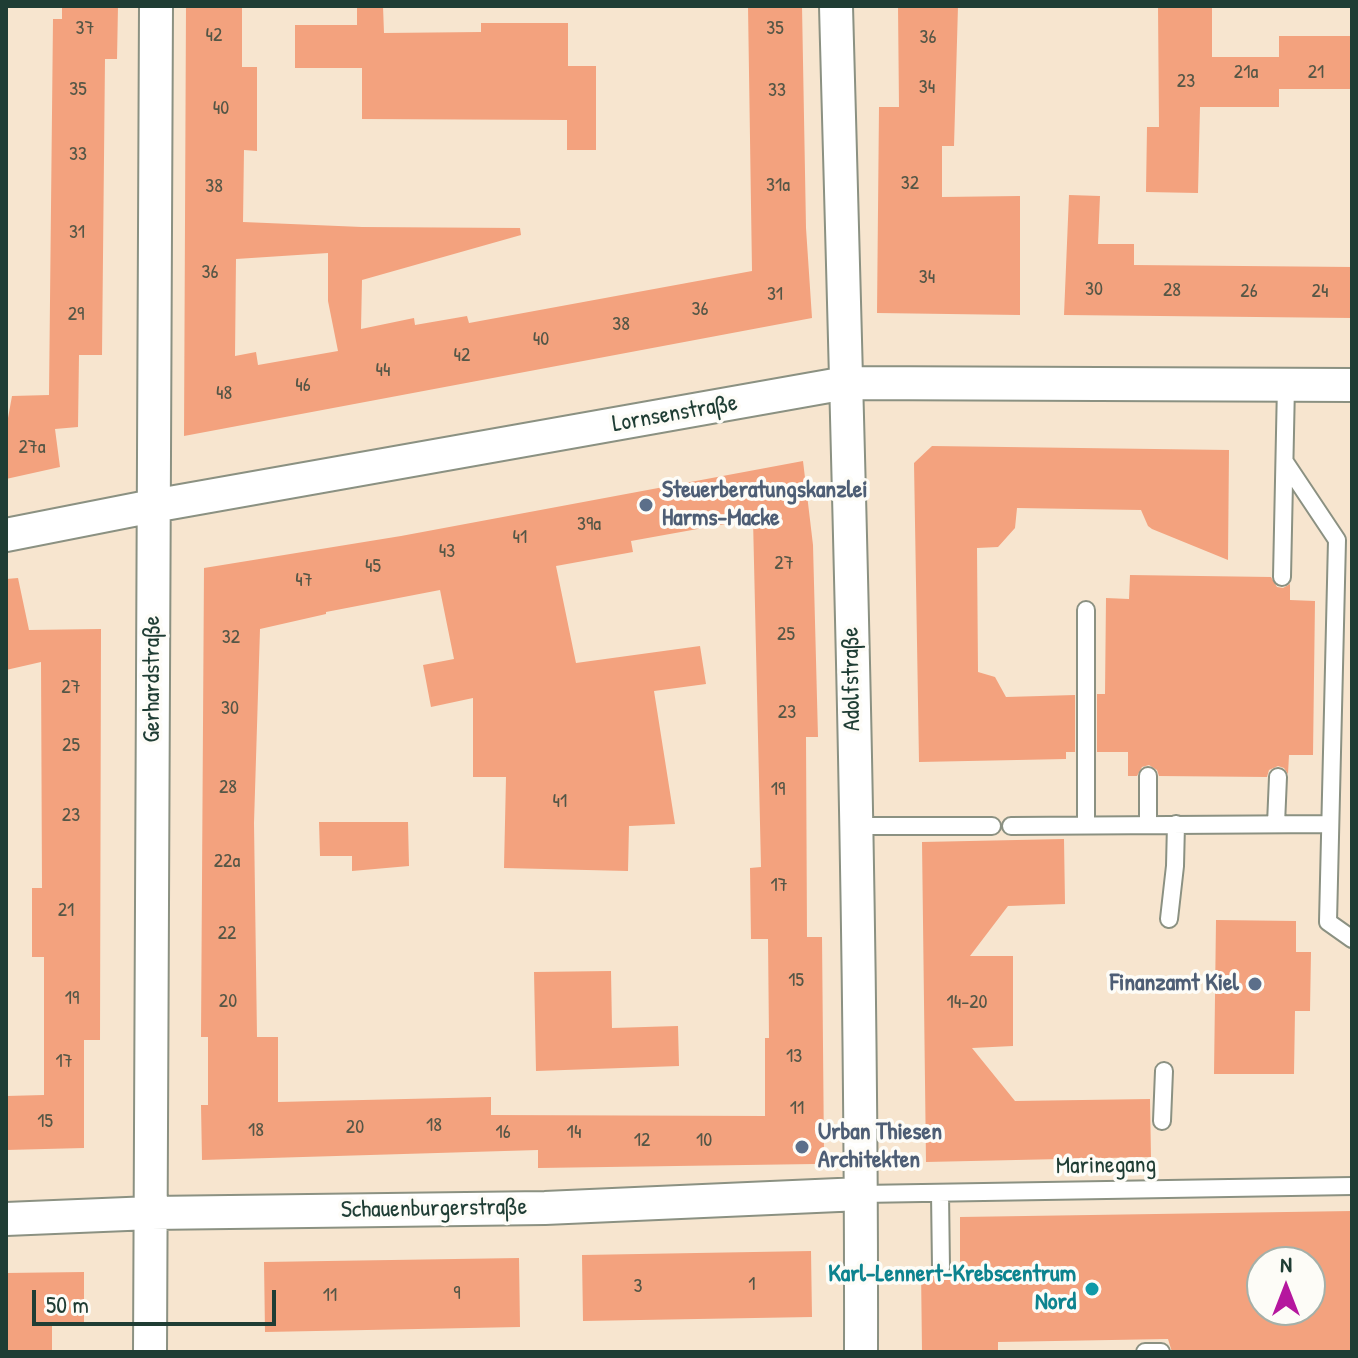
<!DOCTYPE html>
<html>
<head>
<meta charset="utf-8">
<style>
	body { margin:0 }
	#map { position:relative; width:1358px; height:1358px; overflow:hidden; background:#f7e5cf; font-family:"Patrick Hand",sans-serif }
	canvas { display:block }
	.frame { position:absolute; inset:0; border:8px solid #1f3d34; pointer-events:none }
	.north { position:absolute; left:1246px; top:1246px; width:80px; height:80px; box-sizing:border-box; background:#fdfcf7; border:2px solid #a4b0a9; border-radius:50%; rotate:0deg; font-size:22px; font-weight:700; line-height:32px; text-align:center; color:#1f3d34 }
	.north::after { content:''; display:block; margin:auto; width:28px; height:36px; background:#b5179e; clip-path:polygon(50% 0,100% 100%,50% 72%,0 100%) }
	.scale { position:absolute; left:32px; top:1290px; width:244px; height:36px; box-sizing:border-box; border:4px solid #1f3d34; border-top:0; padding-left:10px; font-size:24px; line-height:28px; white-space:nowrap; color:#1f3d34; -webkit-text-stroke:6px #fdfcf7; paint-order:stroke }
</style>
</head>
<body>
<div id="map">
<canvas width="1358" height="1358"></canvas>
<div class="frame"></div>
<div class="north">N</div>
<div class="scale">50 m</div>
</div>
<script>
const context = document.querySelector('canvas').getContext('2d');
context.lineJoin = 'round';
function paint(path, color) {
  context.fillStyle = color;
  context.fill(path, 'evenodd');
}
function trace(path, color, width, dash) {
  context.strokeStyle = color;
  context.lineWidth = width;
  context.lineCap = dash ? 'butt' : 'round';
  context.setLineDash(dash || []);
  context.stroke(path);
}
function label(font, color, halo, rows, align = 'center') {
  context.font = font + ' "Patrick Hand",sans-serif';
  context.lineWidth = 7;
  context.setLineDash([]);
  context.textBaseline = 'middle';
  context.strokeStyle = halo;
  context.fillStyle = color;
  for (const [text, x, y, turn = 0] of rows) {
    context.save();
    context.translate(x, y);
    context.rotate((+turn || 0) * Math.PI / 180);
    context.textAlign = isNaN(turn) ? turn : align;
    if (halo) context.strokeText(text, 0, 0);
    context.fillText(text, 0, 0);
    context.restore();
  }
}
paint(new Path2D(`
	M 62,6 L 118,6 L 117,59 L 105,59 L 102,355 L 79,355 L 78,427 L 55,429 L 60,467 L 6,479 L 6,418 L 8,418 L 12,396 L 49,395 L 53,19 L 62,19 Z
	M 186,6 L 242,6 L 242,67 L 257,67 L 257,151 L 244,150 L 243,222 L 362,227 L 520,228 L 521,235 L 362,280 L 361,329 L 414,318 L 415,325 L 467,316 L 469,323 L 752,271 L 748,6 L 802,6 L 806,228 L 812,318 L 184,436 ZM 328,253 L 328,301 L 338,351 L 258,365 L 256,352 L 235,356 L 236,259 Z
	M 357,6 L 383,6 L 384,33 L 481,32 L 481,23 L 568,23 L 568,66 L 596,66 L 596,150 L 567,150 L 567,120 L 362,119 L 362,68 L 295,68 L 295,25 L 357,25 Z
	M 898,6 L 958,6 L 954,146 L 942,146 L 942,197 L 1020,196 L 1020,315 L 877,313 L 879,107 L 899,107 Z
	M 1158,6 L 1212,6 L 1212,57 L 1279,57 L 1279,36 L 1352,36 L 1352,89 L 1279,89 L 1279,107 L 1200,107 L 1198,193 L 1146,192 L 1147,127 L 1159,127 Z
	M 1069,195 L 1100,196 L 1098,244 L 1134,244 L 1134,265 L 1352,267 L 1352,318 L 1064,315 Z
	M 932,446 L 1229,450 L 1228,560 L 1152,529 L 1148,526 L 1141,510 L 1017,508 L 1015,528 L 998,547 L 977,548 L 978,672 L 995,677 L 1006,697 L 1075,695 L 1075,752 L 1066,752 L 1066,759 L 919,762 L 914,463 Z
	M 803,461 L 813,545 L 818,737 L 806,737 L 807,937 L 822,937 L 824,1155 L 815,1164 L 538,1168 L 538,1150 L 202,1160 L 201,1105 L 208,1105 L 208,1037 L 201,1037 L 204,568 L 401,536 ZM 753,519 L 761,867 L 750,868 L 751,939 L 768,939 L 769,1038 L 765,1038 L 765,1116 L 491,1115 L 491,1097 L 278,1102 L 278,1037 L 257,1037 L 254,823 L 260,629 L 326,614 L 326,612 L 440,590 L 454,659 L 423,665 L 431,707 L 473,698 L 473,777 L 506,777 L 504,868 L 628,871 L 629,826 L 675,824 L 654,691 L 706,684 L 700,646 L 576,663 L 556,566 L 633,552 L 631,541 Z
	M 1130,575 L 1271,577 L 1277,587 L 1283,588 L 1290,584 L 1290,600 L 1315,601 L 1313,755 L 1289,755 L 1288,774 L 1284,768 L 1278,766 L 1269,770 L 1267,777 L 1159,776 L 1157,770 L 1149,765 L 1142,767 L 1137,776 L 1128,776 L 1128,752 L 1097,752 L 1097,694 L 1105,694 L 1106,598 L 1129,599 Z
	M 18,578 L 29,630 L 101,629 L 100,1040 L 84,1040 L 84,1148 L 6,1150 L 6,1096 L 44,1095 L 44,957 L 32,957 L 32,888 L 42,888 L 41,662 L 6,670 L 6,579 Z
	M 319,822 L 408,822 L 409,866 L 352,871 L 352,856 L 320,856 Z
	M 1064,839 L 1065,904 L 1008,906 L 970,956 L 1013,956 L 1013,1046 L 972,1048 L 1015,1101 L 1150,1099 L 1151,1157 L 926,1162 L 922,842 Z
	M 1216,920 L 1296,921 L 1296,952 L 1311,952 L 1310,1011 L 1295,1011 L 1294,1074 L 1214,1074 Z
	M 611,971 L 612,1028 L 678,1026 L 679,1066 L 536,1071 L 534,972 Z
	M 1352,1211 L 1352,1352 L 1172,1352 L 1168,1339 L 998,1342 L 998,1352 L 922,1352 L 921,1269 L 930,1269 L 935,1277 L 942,1279 L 950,1274 L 952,1268 L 960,1268 L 960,1217 ZM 1262,1262 L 1310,1262 L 1310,1310 L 1262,1310 Z
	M 811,1251 L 812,1317 L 583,1321 L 582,1255 Z
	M 519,1258 L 520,1327 L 265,1332 L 264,1262 Z
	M 84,1272 L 84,1322 L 52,1323 L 52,1352 L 6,1352 L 6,1273 Z`), '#f3a27e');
const lane = new Path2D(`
	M 1285,462 L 1337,540 L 1328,922 L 1352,939
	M 1282,577 L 1286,385
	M 1086,610 L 1086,825
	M 1148,824 L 1148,776
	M 1276,824 L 1278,777
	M 855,826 L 992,826
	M 1011,826 L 1330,824
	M 1169,919 L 1175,866 L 1176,824
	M 1162,1121 L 1164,1071
	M 940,1193 L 941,1268
	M 861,1194 L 1352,1186
	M 1145,1352 L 1161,1352`);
const street = new Path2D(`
	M 836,6 C 848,454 862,903 861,1352
	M 6,535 L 153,506 L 846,383 L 1352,385
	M 6,1219 L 151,1213 L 545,1208 L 861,1194
	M 150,1352 L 156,6`);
trace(lane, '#8b9182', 20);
trace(street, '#8b9182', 36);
trace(lane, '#fff', 16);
trace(street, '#fff', 32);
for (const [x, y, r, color] of [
	[646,505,8,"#5c6f8a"],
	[1255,984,8,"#5c6f8a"],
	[802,1147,8,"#5c6f8a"],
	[1092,1289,8,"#0f9aa8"]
]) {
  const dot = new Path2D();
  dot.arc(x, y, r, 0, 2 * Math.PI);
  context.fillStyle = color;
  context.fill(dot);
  trace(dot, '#fdfcf7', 3);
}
label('20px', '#545646', null, [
	["37",85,29],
	["35",775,29],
	["42",214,36],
	["36",928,38],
	["21a",1246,73],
	["21",1316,73],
	["23",1186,82],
	["34",927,88],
	["35",78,90],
	["33",777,91],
	["40",221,109],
	["33",78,155],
	["32",910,184],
	["31a",778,186],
	["38",214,187],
	["31",77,233],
	["36",210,273],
	["34",927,278],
	["30",1094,290],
	["28",1172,291],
	["26",1249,292],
	["24",1320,292],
	["31",775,295],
	["36",700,310],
	["29",76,315],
	["38",621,325],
	["40",541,340],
	["42",462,356],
	["44",383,371],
	["46",303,386],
	["48",224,394],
	["27a",32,448],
	["39a",589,525],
	["41",520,538],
	["43",447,552],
	["27",784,564],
	["45",373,567],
	["47",304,581],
	["25",786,635],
	["32",231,638],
	["27",71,688],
	["30",230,709],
	["23",787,713],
	["25",71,746],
	["28",228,788],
	["19",778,790],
	["41",560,802],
	["23",71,816],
	["22a",227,862],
	["17",779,886],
	["21",66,911],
	["22",227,934],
	["15",796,981],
	["19",72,999],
	["20",228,1002],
	["14-20",967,1003],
	["13",794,1057],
	["17",64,1062],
	["11",797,1109],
	["15",45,1122],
	["18",434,1126],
	["20",355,1128],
	["18",256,1131],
	["16",503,1133],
	["14",574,1133],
	["12",642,1141],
	["10",704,1141],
	["1",752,1285],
	["3",638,1287],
	["9",457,1294],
	["11",330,1296]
]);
label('24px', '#1f3d34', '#fdfcf7', [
	["Lornsenstraße",675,414,-10],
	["Gerhardstraße",153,679,-90],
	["Adolfstraße",852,679,-91],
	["Marinegang",1106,1166,-1],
	["Schauenburgerstraße",434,1209,-1]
]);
label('bold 24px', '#4e5e75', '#fdfcf7', [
	["Steuerberatungskanzlei",662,491],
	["Harms-Macke",662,519],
	["Finanzamt Kiel",1239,984,"right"],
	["Urban Thiesen",818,1133],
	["Architekten",818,1161]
], 'left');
label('bold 24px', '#0d838f', '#fdfcf7', [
	["Karl-Lennert-Krebscentrum",1076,1275],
	["Nord",1076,1303]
], 'right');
</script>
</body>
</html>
